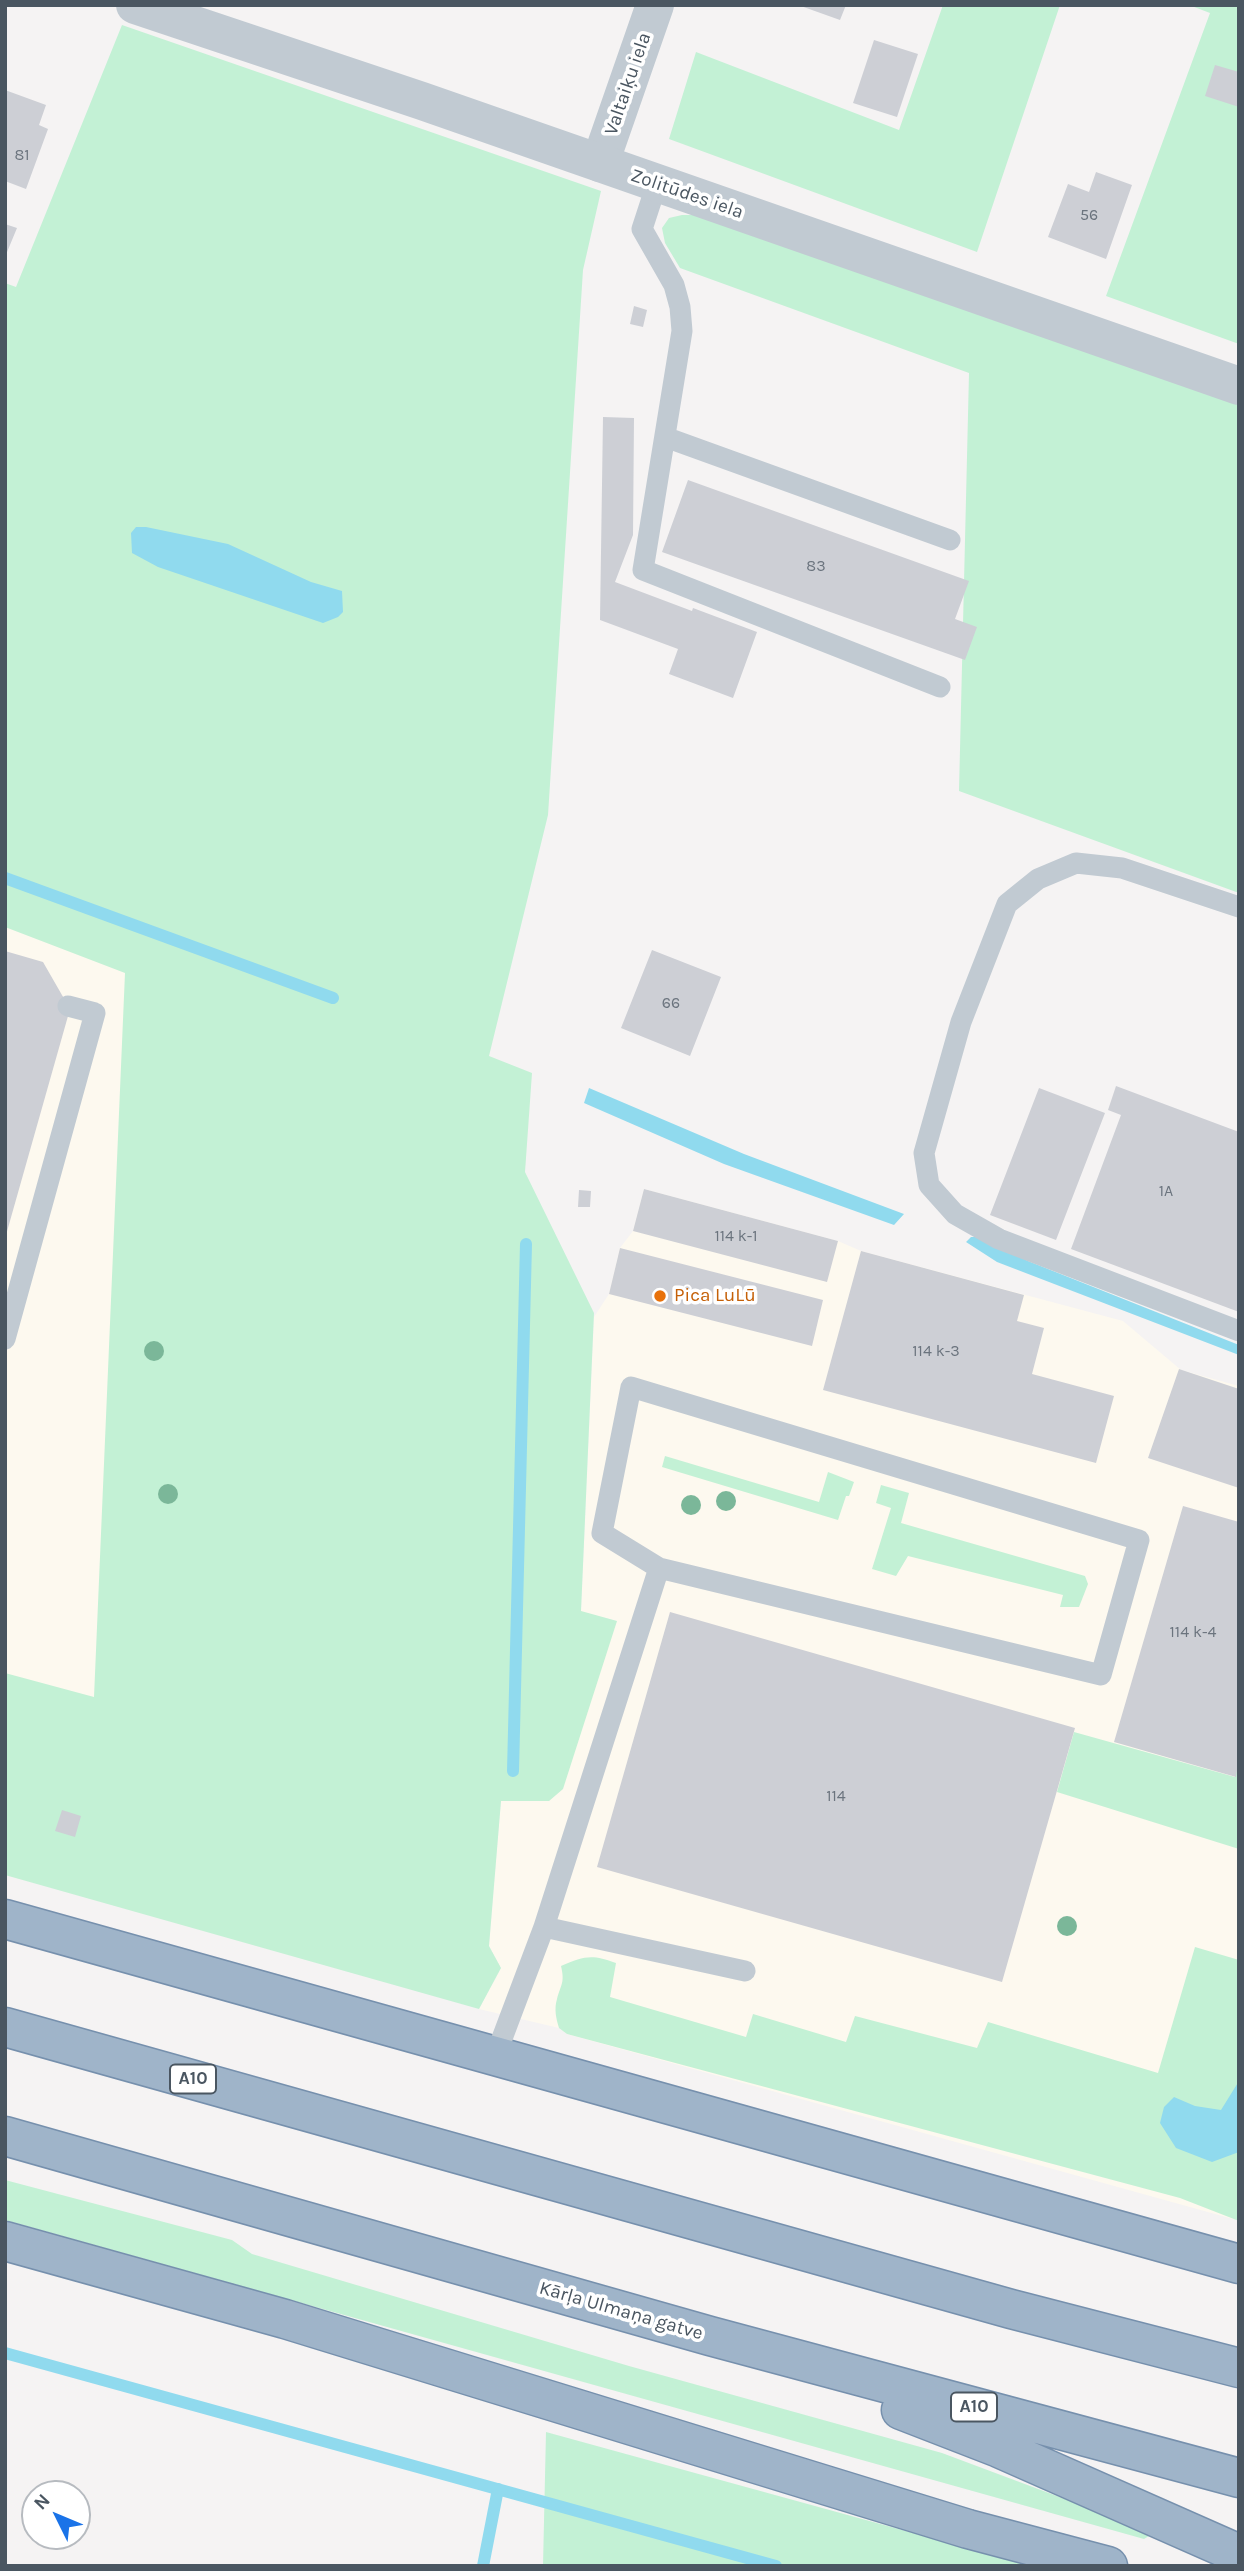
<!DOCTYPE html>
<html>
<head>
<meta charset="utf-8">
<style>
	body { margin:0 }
	#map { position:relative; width:1244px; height:2571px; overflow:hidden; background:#f5f3f3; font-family:Karla,sans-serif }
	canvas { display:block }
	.frame { position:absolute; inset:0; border:7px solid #4a5661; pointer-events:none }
	.north { position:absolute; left:21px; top:2480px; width:70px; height:70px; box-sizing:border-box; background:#fff; border:2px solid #b7bbc0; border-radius:50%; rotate:313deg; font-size:19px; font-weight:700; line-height:28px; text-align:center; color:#4a5661 }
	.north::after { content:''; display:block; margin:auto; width:24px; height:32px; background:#1a73e8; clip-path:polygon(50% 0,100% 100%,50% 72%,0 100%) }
</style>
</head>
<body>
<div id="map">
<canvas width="1244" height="2571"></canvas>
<div class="frame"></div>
<div class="north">N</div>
</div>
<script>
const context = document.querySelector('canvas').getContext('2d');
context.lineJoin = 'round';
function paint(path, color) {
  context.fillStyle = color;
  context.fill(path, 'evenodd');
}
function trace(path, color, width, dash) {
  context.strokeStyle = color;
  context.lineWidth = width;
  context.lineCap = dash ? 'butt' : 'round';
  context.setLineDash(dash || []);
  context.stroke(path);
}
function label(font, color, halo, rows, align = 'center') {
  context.font = font + ' Karla,sans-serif';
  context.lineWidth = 7;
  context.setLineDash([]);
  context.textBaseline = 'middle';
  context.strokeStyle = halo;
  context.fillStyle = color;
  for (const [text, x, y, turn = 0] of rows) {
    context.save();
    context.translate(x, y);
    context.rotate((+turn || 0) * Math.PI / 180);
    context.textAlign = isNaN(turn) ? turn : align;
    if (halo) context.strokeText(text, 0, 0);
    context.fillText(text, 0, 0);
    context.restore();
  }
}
paint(new Path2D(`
	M 5,914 L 146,969 L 107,1792 L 5,1872 Z
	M 644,1189 L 838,1241 L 861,1251 L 1123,1321 L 1181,1370 L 1239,1386 L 1239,2188 L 1233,2219 L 567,2034 L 559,2028 L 479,2009 L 501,1968 L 489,1946 L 501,1801 L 549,1801 L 617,1621 L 581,1612 L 594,1317 L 609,1294 L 620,1248 L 633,1231 Z`), '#fdf9ef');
paint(new Path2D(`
	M 943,5 L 1060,5 L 977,252 L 669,139 L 696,52 L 899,130 Z
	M 1189,5 L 1239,5 L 1239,344 L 1106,296 L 1210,13 Z
	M 122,25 L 601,191 L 583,270 L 548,815 L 489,1056 L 532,1073 L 525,1172 L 594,1313 L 581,1611 L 617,1621 L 563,1789 L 549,1801 L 501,1801 L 489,1946 L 501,1968 L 479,2009 L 5,1875 L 5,1673 L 94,1697 L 125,973 L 5,927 L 5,283 L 16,287 Z
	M 682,215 L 697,215 L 1239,403 L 1239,893 L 959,791 L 969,373 L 680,268 L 665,243 L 662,228 L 669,218 Z
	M 665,1456 L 819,1502 L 828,1472 L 854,1482 L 849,1496 L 846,1496 L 838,1520 L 662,1467 Z
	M 881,1485 L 909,1493 L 901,1523 L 1085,1576 L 1088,1584 L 1079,1607 L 1060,1607 L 1063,1595 L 908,1556 L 896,1576 L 872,1569 L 891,1508 L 876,1503 Z
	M 1074,1732 L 1235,1777 L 1239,1757 L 1239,1849 L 1057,1792 Z
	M 1195,1947 L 1239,1960 L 1239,2221 L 1180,2198 L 567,2034 L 559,2028 C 556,2018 554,2009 557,1999 C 561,1984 565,1983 561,1966 C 584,1956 592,1954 616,1963 L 610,1997 L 746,2037 L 753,2014 L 846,2042 L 855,2016 L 977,2048 L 988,2022 L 1158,2073 Z
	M 5,2180 L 232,2240 L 252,2254 L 629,2366 L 942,2453 L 1145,2529 L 1149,2536 L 1144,2539 L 5,2220 Z
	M 546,2432 L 1033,2566 L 543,2566 Z`), '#c3f1d5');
paint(new Path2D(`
	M 136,527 L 146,527 L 228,544 L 311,582 L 342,591 L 343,612 L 338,617 L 323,623 L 158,567 L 132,553 L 131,533 Z
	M 589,1088 L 744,1154 L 904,1214 L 894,1225 L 724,1164 L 584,1103 Z
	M 971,1237 L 981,1237 L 1028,1261 L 1239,1345 L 1239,1355 L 997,1262 L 966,1242 Z
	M 1239,2081 L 1239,2152 L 1212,2162 L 1176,2148 L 1160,2123 L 1164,2107 L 1174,2097 L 1195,2106 L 1221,2110 Z`), '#90daee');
trace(new Path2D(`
	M 5,878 L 333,998
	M 513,1771 L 526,1244
	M 5,2353 L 776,2566
	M 483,2566 L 498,2489`), '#90daee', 12);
paint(new Path2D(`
	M 798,5 L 846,5 L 840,20 Z
	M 874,40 L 918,54 L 897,117 L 853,103 Z
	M 1215,65 L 1239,72 L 1239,107 L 1205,96 Z
	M 5,90 L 46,105 L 39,125 L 48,129 L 26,189 L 5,181 Z
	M 1096,172 L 1132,185 L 1106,259 L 1048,237 L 1068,184 L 1089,192 Z
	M 5,224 L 17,228 L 5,257 Z
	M 634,306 L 647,310 L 643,327 L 630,324 Z
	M 603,417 L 634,418 L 633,535 L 615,582 L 692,611 L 693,608 L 757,632 L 733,698 L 669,674 L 678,649 L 600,620 Z
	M 688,480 L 969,581 L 955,619 L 977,627 L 965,660 L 662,552 Z
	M 652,950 L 721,977 L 690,1056 L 621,1028 Z
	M 5,951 L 43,962 L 70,1009 L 6,1235 Z
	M 1116,1086 L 1239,1132 L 1239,1312 L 1071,1249 L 1121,1115 L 1108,1110 Z
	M 1039,1088 L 1105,1113 L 1056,1240 L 990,1215 Z
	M 644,1189 L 838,1241 L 827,1282 L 633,1231 Z
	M 579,1190 L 591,1191 L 590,1207 L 578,1207 Z
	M 620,1248 L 823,1300 L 812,1346 L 609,1294 Z
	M 861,1251 L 1024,1295 L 1017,1321 L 1044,1328 L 1032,1374 L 1114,1396 L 1096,1463 L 823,1390 Z
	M 1179,1369 L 1239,1389 L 1239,1488 L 1148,1458 Z
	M 1183,1506 L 1239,1522 L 1239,1758 L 1236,1777 L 1114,1742 Z
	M 670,1612 L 1075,1728 L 1002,1982 L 597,1867 Z
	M 62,1810 L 81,1816 L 75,1837 L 55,1831 Z`), '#cdcfd5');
const trunk = new Path2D(`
	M 5,1919 L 1239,2264
	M 5,2027 L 1011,2309 L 1239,2368
	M 5,2136 L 710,2336 L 1239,2478
	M 5,2241 L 285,2319 L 968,2529 L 1108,2566
	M 901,2410 L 999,2448 L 1239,2554`);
trace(trunk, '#7690ad', 41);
trace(new Path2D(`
	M 657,183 L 642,229 L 674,285 L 680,307 L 682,331 L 643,570 L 940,687
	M 665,437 L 950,540
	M 1239,907 L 1122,868 L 1076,863 L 1038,879 L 1007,904 L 961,1022 L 924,1153 L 929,1185 L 955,1214 L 999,1239 L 1239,1331
	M 5,1339 L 95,1013 L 68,1006
	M 544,1927 L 745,1971
	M 495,2057 L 544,1927 L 659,1568 L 1101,1675 L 1139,1540 L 631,1387 L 602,1533 L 659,1568`), '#c1cad2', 21);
trace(new Path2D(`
	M 600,163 L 655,5`), '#c1cad2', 38);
trace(new Path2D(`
	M 135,5 L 422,101 L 1239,386`), '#c1cad2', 38);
trace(trunk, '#9fb4c9', 38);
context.fillStyle = '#7bb799';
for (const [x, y] of [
	[154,1351],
	[168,1494],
	[726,1501],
	[691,1505],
	[1067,1926]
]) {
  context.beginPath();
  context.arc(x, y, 10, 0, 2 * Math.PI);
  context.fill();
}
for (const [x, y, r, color] of [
	[660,1296,7,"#e8710a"]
]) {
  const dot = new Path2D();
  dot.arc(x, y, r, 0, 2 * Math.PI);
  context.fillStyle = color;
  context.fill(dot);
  trace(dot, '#fff', 2.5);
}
label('16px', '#6b747e', null, [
	["81",22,155],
	["56",1089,215],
	["83",816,566],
	["66",671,1003],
	["1A",1166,1191],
	["114 k-1",736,1236],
	["114 k-3",936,1351],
	["114 k-4",1193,1632],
	["114",836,1796]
]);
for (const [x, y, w] of [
	[193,2079,46],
	[974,2407,46]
]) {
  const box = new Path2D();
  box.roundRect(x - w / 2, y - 14.5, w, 29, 5);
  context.fillStyle = '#fff';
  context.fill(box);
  trace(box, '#4a5661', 2);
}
label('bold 18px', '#4a5661', null, [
	["A10",193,2079],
	["A10",974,2407]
]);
label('19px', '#4a5661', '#fff', [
	["Valtaiķu iela",628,84,-71],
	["Zolitūdes iela",687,194,19],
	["Kārļa Ulmaņa gatve",621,2311,16]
]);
label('19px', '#c56008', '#fff', [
	["Pica LuLū",674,1296]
], 'left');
</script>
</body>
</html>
